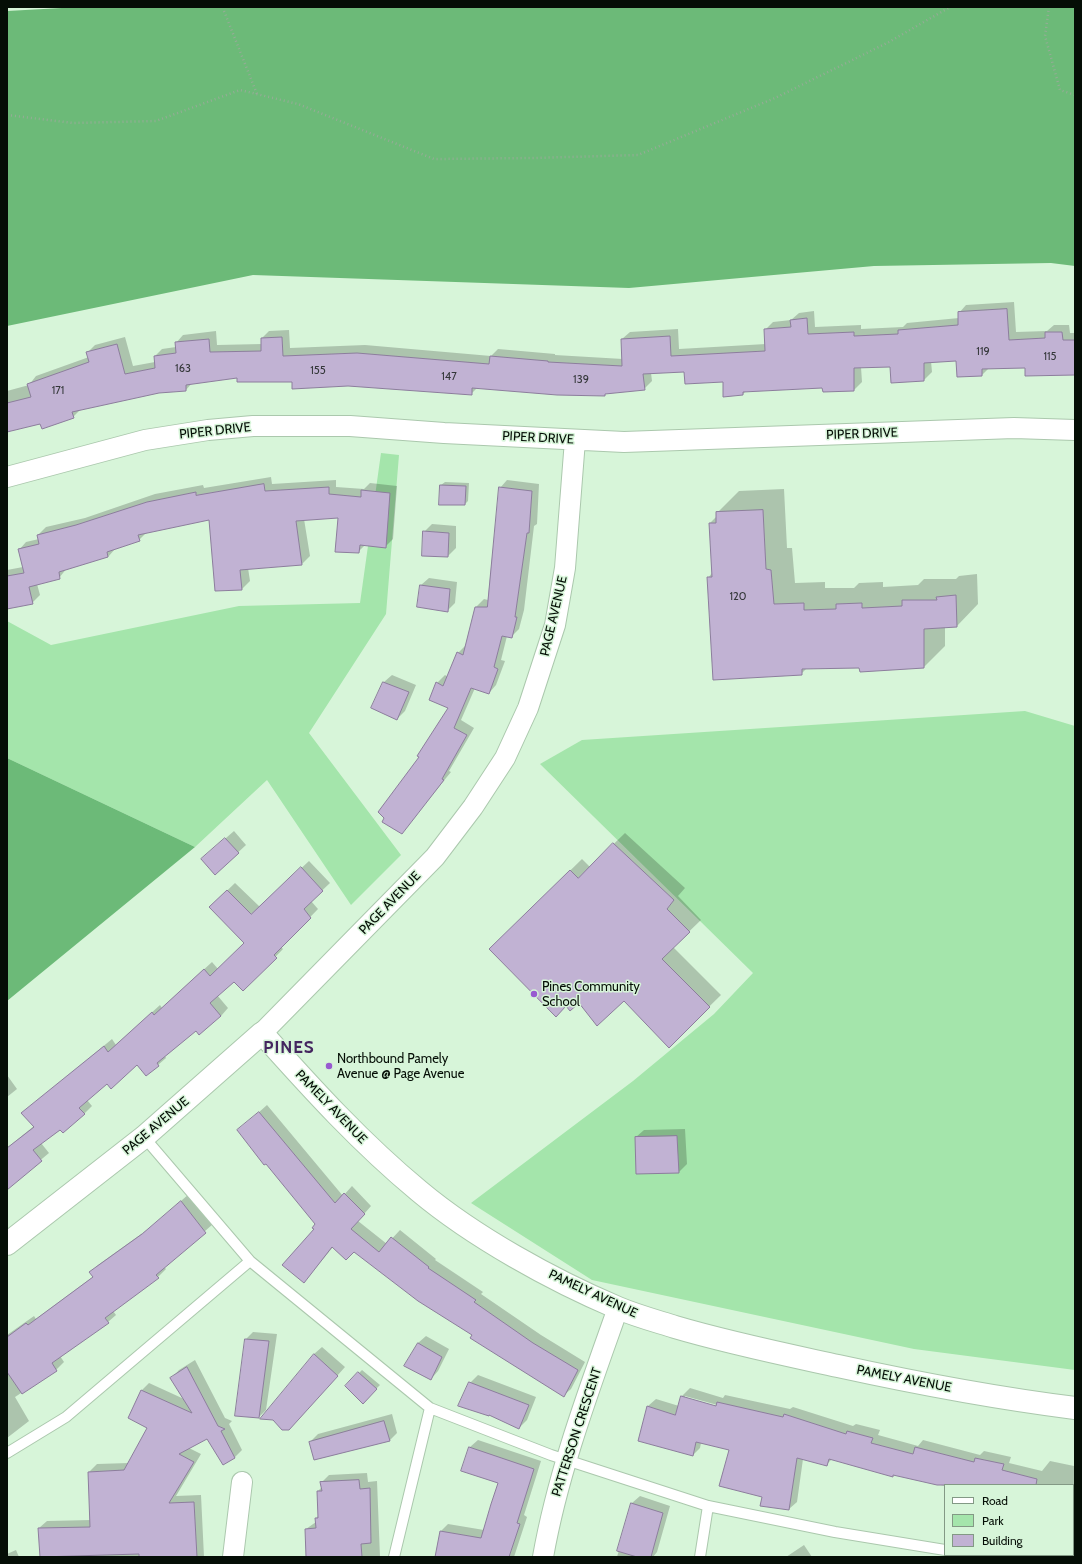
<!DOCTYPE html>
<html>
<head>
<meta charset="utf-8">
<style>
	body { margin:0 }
	#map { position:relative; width:1082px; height:1564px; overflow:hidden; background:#d7f5d9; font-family:Cabin,sans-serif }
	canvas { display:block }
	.frame { position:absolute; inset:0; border:8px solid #050e06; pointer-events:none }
	.legend { position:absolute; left:944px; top:1484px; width:130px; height:72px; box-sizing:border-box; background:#d7f5d9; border:1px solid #839985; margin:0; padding:5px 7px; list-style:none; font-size:12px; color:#050e06 }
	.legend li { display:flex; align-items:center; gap:8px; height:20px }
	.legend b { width:20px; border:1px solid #839985 }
</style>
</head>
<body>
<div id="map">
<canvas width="1082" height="1564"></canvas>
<div class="frame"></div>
<ul class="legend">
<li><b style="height:5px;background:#fff"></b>Road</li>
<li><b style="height:11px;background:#a4e5ab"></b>Park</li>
<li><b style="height:11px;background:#c1b2d3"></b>Building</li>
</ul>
</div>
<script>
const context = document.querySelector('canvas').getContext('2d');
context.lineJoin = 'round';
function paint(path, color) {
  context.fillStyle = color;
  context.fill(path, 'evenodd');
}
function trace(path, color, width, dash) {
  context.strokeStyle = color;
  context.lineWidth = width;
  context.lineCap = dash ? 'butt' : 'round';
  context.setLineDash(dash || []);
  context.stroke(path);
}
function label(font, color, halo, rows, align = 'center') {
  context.font = font + ' Cabin,sans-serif';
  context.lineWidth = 3;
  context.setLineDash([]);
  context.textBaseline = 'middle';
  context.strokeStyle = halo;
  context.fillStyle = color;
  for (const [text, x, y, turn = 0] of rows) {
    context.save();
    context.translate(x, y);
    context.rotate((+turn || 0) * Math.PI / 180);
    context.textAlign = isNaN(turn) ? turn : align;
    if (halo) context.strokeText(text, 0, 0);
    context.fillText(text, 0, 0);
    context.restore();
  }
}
paint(new Path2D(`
	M 381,453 L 399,455 L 386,614 L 309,733 L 401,855 L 351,905 L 267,780 L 195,847 L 7,758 L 7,621 L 51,645 L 239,606 L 360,603 Z
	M 1025,711 L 1075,726 L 1075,1370 L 914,1349 L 592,1280 L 471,1203 L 633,1081 L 714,1014 L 753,973 L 540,764 L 582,740 Z`), '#a4e5ab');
paint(new Path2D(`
	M 80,7 L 1075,7 L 1075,266 L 1051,263 L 874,266 L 629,288 L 253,275 L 7,326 L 7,11 Z
	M 7,758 L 195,847 L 7,1001 Z`), '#6cba78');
paint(new Path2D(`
	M 1014,302 L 1016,332 L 1047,331 L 1054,325 L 1069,325 L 1070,333 L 1075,333 L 1075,374 L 1026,367 L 989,368 L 982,375 L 957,360 L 931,361 L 932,372 L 924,380 L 891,365 L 861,367 L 862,382 L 854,390 L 823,387 L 746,391 L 743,394 L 724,381 L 685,371 L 651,373 L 652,381 L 644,389 L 606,393 L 604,395 L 478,387 L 471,394 L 238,377 L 192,383 L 186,390 L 159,392 L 81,409 L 73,417 L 7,431 L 7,391 L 29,385 L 36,376 L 89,357 L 87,353 L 95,345 L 125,337 L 133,366 L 155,362 L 155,356 L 162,349 L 176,347 L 176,343 L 183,335 L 216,331 L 217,345 L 262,344 L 262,338 L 269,331 L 289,330 L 290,348 L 365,345 L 491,356 L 498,349 L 555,354 L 555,355 L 623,359 L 622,339 L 630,332 L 678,329 L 679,349 L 766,344 L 765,330 L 773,322 L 791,320 L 799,313 L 814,311 L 815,327 L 861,325 L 861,329 L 903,327 L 907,323 L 959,318 L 959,313 L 966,305 Z
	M 271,477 L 272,484 L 336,480 L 336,487 L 364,489 L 370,483 L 397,486 L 393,539 L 385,547 L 365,545 L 358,552 L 339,517 L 304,519 L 310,556 L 302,564 L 248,568 L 250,581 L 242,589 L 216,590 L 210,519 L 147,532 L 139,540 L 115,549 L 108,557 L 67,568 L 59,578 L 37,584 L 40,595 L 32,603 L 7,608 L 7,570 L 23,567 L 19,550 L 26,542 L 39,539 L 38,535 L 46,527 L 85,518 L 155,494 L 203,485 L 204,488 Z
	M 507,480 L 539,484 L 537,524 L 534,526 L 524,610 L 519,629 L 511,637 L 507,636 L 501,660 L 505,661 L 496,685 L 489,693 L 475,688 L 461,720 L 474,728 L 449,771 L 451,772 L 401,833 L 420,756 L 449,708 L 437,683 L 445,675 L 448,677 L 458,653 L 466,645 L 476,607 L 484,599 L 488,600 L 500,488 Z
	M 445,482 L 469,483 L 468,501 L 465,504 L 441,485 Z
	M 784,489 L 787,548 L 792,548 L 795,583 L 825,582 L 825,588 L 854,588 L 859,583 L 883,582 L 883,587 L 918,585 L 924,579 L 956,579 L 959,576 L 977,574 L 978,604 L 957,626 L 945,627 L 945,646 L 924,667 L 807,668 L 801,674 L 708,578 L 712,573 L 710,523 L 717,516 L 717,513 L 739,491 Z
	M 432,524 L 456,526 L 456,548 L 448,556 L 424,532 Z
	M 429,578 L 457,582 L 455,603 L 447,611 L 421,585 Z
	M 392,675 L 416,685 L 405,711 L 397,719 L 373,707 L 384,682 Z
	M 234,831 L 246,845 L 215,874 L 202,859 Z
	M 625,833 L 685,888 L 678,896 L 701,920 L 673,947 L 721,995 L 669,1046 L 624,1000 L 579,1002 L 566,1005 L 490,949 L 582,859 L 590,867 Z
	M 309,861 L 330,883 L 311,901 L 318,909 L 281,947 L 283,949 L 243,990 L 234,980 L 217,995 L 228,1008 L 221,1016 L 196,1030 L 165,1056 L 166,1058 L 158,1065 L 137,1064 L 107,1083 L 87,1100 L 92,1106 L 84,1114 L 41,1143 L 49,1153 L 7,1188 L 7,1148 L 34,1126 L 23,1113 L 112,1039 L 116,1045 L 160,1005 L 162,1008 L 212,962 L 218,969 L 245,943 L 210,907 L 235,883 L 260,907 Z
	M 7,1075 L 17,1089 L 7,1097 Z
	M 267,1105 L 343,1196 L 352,1186 L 371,1206 L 358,1221 L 387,1244 L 400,1230 L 436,1259 L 435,1260 L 483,1292 L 481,1294 L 541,1335 L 585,1362 L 571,1389 L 563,1396 L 354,1251 L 333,1247 L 304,1282 L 317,1224 L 239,1130 Z
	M 685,1129 L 687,1164 L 679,1172 L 637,1173 L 636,1137 L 644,1130 Z
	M 189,1194 L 213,1224 L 164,1267 L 166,1269 L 158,1277 L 113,1311 L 116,1315 L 108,1322 L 60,1356 L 64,1362 L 56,1370 L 15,1397 L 29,1421 L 7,1438 L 7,1335 L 34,1316 L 36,1319 L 94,1276 L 91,1272 L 98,1265 L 151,1227 Z
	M 253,1332 L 277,1334 L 266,1410 L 259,1417 L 246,1339 Z
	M 426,1336 L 449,1349 L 438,1371 L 431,1379 L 405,1365 L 418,1343 Z
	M 322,1347 L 345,1367 L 297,1421 L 314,1354 Z
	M 195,1360 L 225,1418 L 232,1421 L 229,1424 L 242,1450 L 235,1457 L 207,1437 L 189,1448 L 201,1454 L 176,1496 L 201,1495 L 204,1557 L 41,1557 L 39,1528 L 47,1521 L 91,1520 L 89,1472 L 97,1464 L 129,1463 L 148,1427 L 129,1418 L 142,1390 L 149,1383 L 184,1399 L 172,1378 L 179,1370 Z
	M 362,1370 L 380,1385 L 363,1402 L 346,1386 Z
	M 478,1375 L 536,1397 L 527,1420 L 519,1428 L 470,1383 Z
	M 690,1388 L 723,1398 L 725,1395 L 790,1409 L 793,1407 L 853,1426 L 856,1424 L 880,1430 L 878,1435 L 918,1446 L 923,1440 L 980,1455 L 984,1451 L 1011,1457 L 1009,1463 L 1042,1471 L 1050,1461 L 1074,1466 L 1075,1511 L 1073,1511 L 1073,1485 L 945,1486 L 894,1474 L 892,1476 L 832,1459 L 826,1465 L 803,1459 L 797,1502 L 789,1509 L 763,1496 L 730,1450 L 701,1443 L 700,1448 L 693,1455 L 639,1440 L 648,1406 L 656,1399 L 679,1406 L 682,1396 ZM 685,1396 L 721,1406 L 721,1408 L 685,1398 Z
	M 392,1414 L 397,1433 L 390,1440 L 310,1442 L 318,1434 Z
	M 478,1440 L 541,1461 L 524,1515 L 527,1517 L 514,1557 L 436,1557 L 440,1532 L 448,1524 L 484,1530 L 499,1483 L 470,1447 Z
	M 367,1473 L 368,1482 L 377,1481 L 380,1557 L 307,1557 L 306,1529 L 316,1522 L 316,1518 L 319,1515 L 318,1491 L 322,1487 L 321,1483 L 329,1475 Z
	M 640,1496 L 670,1506 L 657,1552 L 653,1557 L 617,1557 L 632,1503 Z
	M 804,1545 L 812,1557 L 786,1557 Z
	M 16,1550 L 19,1557 L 7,1557 L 7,1554 Z`), '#0003');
const building = new Path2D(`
	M 1007,309 L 1009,340 L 1045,338 L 1045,332 L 1062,332 L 1063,340 L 1075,340 L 1075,375 L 1025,376 L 1025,368 L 982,369 L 982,376 L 957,377 L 956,361 L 924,363 L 924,381 L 891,383 L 890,367 L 854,368 L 854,391 L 823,392 L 822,388 L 743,392 L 743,395 L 723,397 L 723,382 L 685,384 L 684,372 L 643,374 L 645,390 L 605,394 L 605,396 L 557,395 L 472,388 L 472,395 L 348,386 L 292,389 L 292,382 L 237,382 L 237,378 L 186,385 L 186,391 L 159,393 L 72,412 L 74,418 L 42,429 L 40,424 L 7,432 L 7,403 L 31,397 L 27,384 L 89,362 L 86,352 L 117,344 L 125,374 L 155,368 L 154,356 L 176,353 L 175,342 L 209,339 L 210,352 L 261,351 L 261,338 L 282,337 L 283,356 L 357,353 L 489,364 L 490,356 L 548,361 L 548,362 L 622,366 L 621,339 L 670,336 L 671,356 L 765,351 L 764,329 L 791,327 L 790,320 L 807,318 L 808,334 L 854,332 L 854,336 L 898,334 L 898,330 L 958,325 L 958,312 Z
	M 264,484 L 265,491 L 329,487 L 329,494 L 361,497 L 361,490 L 390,493 L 386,548 L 360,545 L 359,553 L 335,552 L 338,518 L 296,521 L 302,565 L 240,570 L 242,590 L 215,591 L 209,520 L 138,535 L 140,541 L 107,552 L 108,557 L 59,572 L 60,579 L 29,587 L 33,604 L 7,609 L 7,576 L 24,573 L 18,549 L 39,544 L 37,535 L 76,525 L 147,502 L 196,492 L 196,495 Z
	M 440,485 L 466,486 L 465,505 L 439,505 Z
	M 499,487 L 532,491 L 529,533 L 527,533 L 515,617 L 517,617 L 512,638 L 502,636 L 494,667 L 498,669 L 489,694 L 471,688 L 454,728 L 467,735 L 442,779 L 444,780 L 402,834 L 382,822 L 384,818 L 378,812 L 419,757 L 417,756 L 448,708 L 429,700 L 436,682 L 443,686 L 457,652 L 463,655 L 475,607 L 487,607 Z
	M 763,510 L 766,569 L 771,570 L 774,604 L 804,603 L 804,610 L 836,609 L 836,604 L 862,603 L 862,608 L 902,606 L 902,600 L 937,600 L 936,597 L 956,595 L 957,627 L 924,629 L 924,668 L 860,672 L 859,668 L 802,669 L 802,675 L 713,680 L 707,577 L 712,577 L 709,523 L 716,523 L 716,512 Z
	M 423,531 L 449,533 L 448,557 L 422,556 Z
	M 420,585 L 450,589 L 448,612 L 417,607 Z
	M 383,682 L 409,692 L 397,720 L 371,708 Z
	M 225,838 L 239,853 L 215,875 L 201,859 Z
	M 613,843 L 674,900 L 667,909 L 690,932 L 662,959 L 710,1007 L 669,1048 L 624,1001 L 597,1026 L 579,1003 L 570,1011 L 566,1006 L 556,1017 L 489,949 L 570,870 L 578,878 Z
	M 301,867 L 323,891 L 304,909 L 311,918 L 274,955 L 277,958 L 243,991 L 234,982 L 210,1003 L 221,1016 L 199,1035 L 196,1031 L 157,1063 L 159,1066 L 146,1076 L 137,1065 L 111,1089 L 107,1084 L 79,1108 L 85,1114 L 63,1133 L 60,1130 L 33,1150 L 42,1161 L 7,1190 L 7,1148 L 34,1127 L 21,1113 L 104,1046 L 108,1052 L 152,1012 L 154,1015 L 204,969 L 210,976 L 244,943 L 209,907 L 227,890 L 251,914 Z
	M 259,1112 L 335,1203 L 344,1193 L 365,1214 L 351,1229 L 379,1252 L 391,1237 L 429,1267 L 428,1268 L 476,1300 L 474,1302 L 533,1343 L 578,1370 L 564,1397 L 470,1338 L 472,1335 L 418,1301 L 354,1252 L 346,1260 L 332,1247 L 304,1283 L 282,1265 L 314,1229 L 312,1228 L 315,1224 L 266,1164 L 264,1165 L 237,1130 Z
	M 677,1136 L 679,1173 L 636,1174 L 635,1137 Z
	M 181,1201 L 206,1233 L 156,1275 L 159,1278 L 105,1318 L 109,1323 L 52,1363 L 57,1371 L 22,1394 L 7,1372 L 7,1337 L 26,1323 L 28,1325 L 93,1277 L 89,1272 L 142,1234 Z
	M 245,1339 L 269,1341 L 259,1418 L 235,1416 Z
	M 418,1343 L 442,1357 L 431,1380 L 404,1366 Z
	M 314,1354 L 338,1376 L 289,1430 L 282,1430 L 273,1420 L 260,1419 Z
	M 187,1367 L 218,1426 L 225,1429 L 221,1431 L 235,1458 L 223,1465 L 207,1439 L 179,1454 L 194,1462 L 169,1503 L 194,1502 L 197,1557 L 139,1557 L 139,1554 L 40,1557 L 38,1528 L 90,1527 L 88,1472 L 124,1470 L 147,1428 L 128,1418 L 141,1390 L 192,1413 L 170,1378 Z
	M 358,1372 L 377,1389 L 363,1404 L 345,1386 Z
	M 469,1382 L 529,1405 L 519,1429 L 489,1415 L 489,1416 L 458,1406 Z
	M 681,1396 L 716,1406 L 717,1402 L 783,1417 L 784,1414 L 846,1434 L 847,1431 L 873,1438 L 871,1443 L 913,1454 L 915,1447 L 974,1462 L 975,1458 L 1004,1464 L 1002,1470 L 1037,1479 L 1036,1485 L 937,1485 L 893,1475 L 893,1477 L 829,1459 L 827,1466 L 797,1458 L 789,1510 L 760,1506 L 762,1497 L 719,1486 L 729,1450 L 696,1442 L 693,1456 L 638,1441 L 647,1406 L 675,1415 Z
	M 384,1421 L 390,1441 L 314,1460 L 309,1442 Z
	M 469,1447 L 534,1469 L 517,1523 L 520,1524 L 509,1557 L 435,1557 L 440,1531 L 481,1538 L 491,1504 L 498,1483 L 461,1471 Z
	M 359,1480 L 360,1489 L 370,1488 L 371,1543 L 361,1544 L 362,1557 L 306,1557 L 305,1529 L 316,1528 L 315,1518 L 318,1518 L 317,1491 L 322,1491 L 320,1482 Z
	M 631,1503 L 663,1513 L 651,1557 L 637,1557 L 617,1551 Z`);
paint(building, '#c1b2d3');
trace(building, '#8c7d9c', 1);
const service = new Path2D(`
	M 144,1137 L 250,1261 L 430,1408 L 551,1455 L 708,1506 L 835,1532 L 945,1550
	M 7,1453 L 66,1417 L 250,1261
	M 976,1555 L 989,1557
	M 394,1557 L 430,1408
	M 700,1557 L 708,1506`);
const minor = new Path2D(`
	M 7,477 L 145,440 L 208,430 L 253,426 L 350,426 L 444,433 L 624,442 L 1014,428 L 1075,430
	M 262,1033 L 435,857 L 473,807 L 505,758 L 528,708 L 555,625 L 565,568 L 575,440
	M 233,1557 L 242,1482
	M 543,1557 C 558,1472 589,1390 618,1308`);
const tertiary = new Path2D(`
	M 7,1244 L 144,1137 L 262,1033 C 312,1089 361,1143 419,1191 C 474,1237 552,1280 618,1308 C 637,1316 656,1321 675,1327 C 729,1343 783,1354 838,1366 C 916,1383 995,1398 1075,1408`);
trace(service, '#abc8ad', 12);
trace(minor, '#abc8ad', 22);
trace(tertiary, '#abc8ad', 24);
trace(new Path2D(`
	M 224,7 L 224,11 L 257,94
	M 1049,7 L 1045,36 L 1060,90 L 1075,95
	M 7,115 L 73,123 L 156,121 L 240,90 L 298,104 L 434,159 L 534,158 L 638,155 L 775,98 L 889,42 L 950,7`), '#95ac96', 2.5, [1, 3]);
trace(service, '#fff', 10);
trace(minor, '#fff', 20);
trace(tertiary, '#fff', 22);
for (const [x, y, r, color] of [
	[534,994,4,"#9859d0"],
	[329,1066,4,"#9859d0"]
]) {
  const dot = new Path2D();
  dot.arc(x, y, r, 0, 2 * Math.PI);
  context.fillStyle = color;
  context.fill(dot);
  trace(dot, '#d7f5d9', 1.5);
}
label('11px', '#343739', null, [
	["119",983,352],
	["115",1050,357],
	["163",183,369],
	["155",318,371],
	["147",449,377],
	["139",581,380],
	["171",58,391],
	["120",738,597]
]);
label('13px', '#050e06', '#d7f5d9', [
	["PIPER DRIVE",215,431,-6],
	["PIPER DRIVE",862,434,-2],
	["PIPER DRIVE",538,438,3],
	["PAGE AVENUE",554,616,-77],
	["PAGE AVENUE",390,903,-46],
	["PAMELY AVENUE",331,1107,46],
	["PAGE AVENUE",156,1126,-40],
	["PAMELY AVENUE",593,1294,25],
	["PAMELY AVENUE",904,1379,11],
	["PATTERSON CRESCENT",577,1432,-72]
]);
label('13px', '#050e06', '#d7f5d9', [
	["Pines Community",542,987],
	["School",542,1002],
	["Northbound Pamely",337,1059],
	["Avenue @ Page Avenue",337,1074]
], 'left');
context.letterSpacing = '1px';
label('bold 17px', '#44265f', '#d7f5d9', [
	["PINES",289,1048]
]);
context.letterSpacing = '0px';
</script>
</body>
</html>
